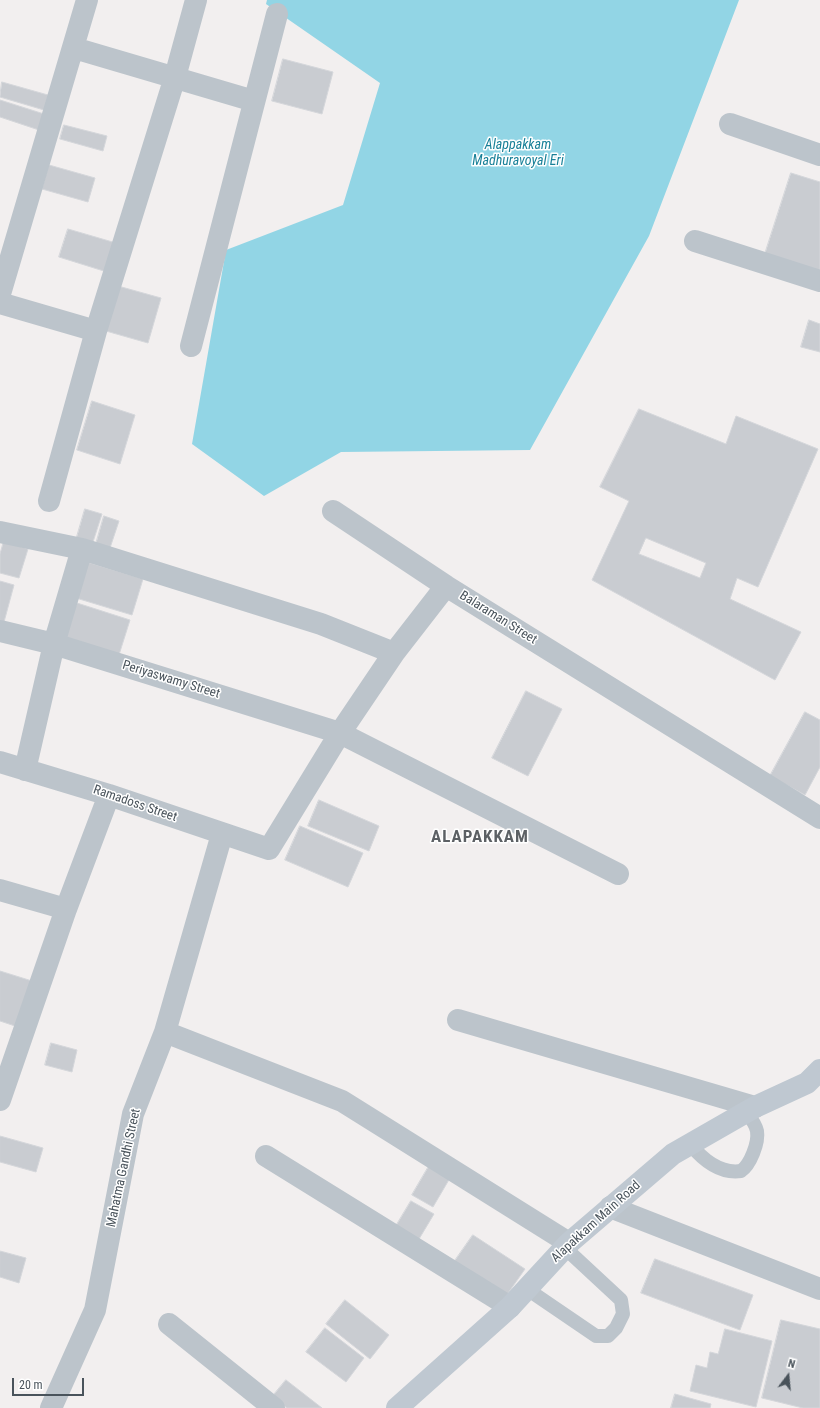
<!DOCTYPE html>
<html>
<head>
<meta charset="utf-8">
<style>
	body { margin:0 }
	#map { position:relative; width:820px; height:1408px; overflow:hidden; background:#f2efef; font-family:"Roboto Condensed",sans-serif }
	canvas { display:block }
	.north { position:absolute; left:768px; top:1356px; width:40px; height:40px; -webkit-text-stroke:3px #fff; paint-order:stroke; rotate:16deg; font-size:11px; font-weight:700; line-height:16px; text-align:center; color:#49535b }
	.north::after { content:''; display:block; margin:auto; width:14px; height:18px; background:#49535b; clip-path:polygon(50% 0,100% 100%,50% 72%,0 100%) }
	.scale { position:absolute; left:12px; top:1378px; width:72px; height:18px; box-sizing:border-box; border:2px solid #49535b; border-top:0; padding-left:5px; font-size:12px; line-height:14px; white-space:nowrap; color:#49535b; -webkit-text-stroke:3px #fff; paint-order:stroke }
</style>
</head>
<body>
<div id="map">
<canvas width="820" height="1408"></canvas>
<div class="north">N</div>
<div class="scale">20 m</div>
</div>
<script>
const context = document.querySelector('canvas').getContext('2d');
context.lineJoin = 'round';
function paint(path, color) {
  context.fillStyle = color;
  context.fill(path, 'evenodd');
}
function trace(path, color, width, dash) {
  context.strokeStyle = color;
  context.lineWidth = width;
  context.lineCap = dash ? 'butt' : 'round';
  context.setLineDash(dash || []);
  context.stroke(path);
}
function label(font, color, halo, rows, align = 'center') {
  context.font = font + ' "Roboto Condensed",sans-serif';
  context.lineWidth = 3;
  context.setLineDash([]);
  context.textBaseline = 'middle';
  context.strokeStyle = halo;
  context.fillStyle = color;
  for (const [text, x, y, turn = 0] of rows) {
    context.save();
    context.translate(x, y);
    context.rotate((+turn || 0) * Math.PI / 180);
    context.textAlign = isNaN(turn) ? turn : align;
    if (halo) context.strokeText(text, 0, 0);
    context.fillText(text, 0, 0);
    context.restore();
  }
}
paint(new Path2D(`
	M 267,0 L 739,0 L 649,236 L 530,450 L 341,452 L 264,496 L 192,444 L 226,250 L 343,205 L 380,83 L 266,4 Z`), '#92d5e5');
const building = new Path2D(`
	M 283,59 L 333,72 L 322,114 L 272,101 Z
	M 2,82 L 48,95 L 44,110 L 0,97 Z
	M 0,100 L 44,114 L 39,130 L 0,117 Z
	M 64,125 L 107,136 L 103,151 L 60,139 Z
	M 49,165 L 95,178 L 88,202 L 42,189 Z
	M 791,173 L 820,182 L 820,271 L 765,254 Z
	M 68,229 L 116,243 L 107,272 L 59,257 Z
	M 118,286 L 161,298 L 148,343 L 106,331 Z
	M 809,320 L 820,324 L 820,352 L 801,347 Z
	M 92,401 L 135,415 L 120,464 L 77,450 Z
	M 639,409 L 726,444 L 736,416 L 818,449 L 758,587 L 737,578 L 730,599 L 801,632 L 775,680 L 592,580 L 629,501 L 600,487 ZM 646,538 L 706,563 L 700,578 L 639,554 Z
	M 85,509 L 102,514 L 92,545 L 76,540 Z
	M 104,516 L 119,521 L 110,548 L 96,544 Z
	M 4,541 L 28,549 L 19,578 L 0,573 L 0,554 Z
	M 87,562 L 143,579 L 132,615 L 76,598 Z
	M 0,581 L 14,585 L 4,622 L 0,621 Z
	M 77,603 L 130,620 L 118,658 L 65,641 Z
	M 526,691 L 562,709 L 528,776 L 492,758 Z
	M 805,712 L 820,720 L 820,767 L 805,795 L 770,776 Z
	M 319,800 L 379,826 L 369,851 L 308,826 Z
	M 300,826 L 363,853 L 348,887 L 285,860 Z
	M 0,971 L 32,981 L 18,1027 L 0,1021 Z
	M 51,1043 L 77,1050 L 72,1072 L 45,1065 Z
	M 0,1136 L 43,1148 L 36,1172 L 0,1162 Z
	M 429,1166 L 450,1178 L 433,1207 L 412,1195 Z
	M 411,1201 L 434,1214 L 419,1239 L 396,1226 Z
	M 473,1235 L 525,1269 L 506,1296 L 454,1262 Z
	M 0,1251 L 26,1258 L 19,1283 L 0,1277 Z
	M 655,1259 L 753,1295 L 740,1330 L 641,1293 Z
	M 345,1300 L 389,1335 L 370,1359 L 326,1324 Z
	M 781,1320 L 820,1329 L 820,1408 L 803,1408 L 762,1398 Z
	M 325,1328 L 364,1358 L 346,1382 L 306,1352 Z
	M 725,1329 L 772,1341 L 756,1407 L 690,1391 L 696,1365 L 707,1368 L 710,1352 L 718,1354 Z
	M 286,1380 L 322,1408 L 287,1408 L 272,1397 Z
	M 675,1394 L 711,1404 L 710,1408 L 671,1408 Z`);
paint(building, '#c9ccd1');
trace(building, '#d4d6da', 1);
trace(new Path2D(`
	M 690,1144 C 703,1160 720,1174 741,1171 C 750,1165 759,1143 757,1131 C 756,1125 750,1117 746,1112
	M 527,1289 L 596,1336 L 608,1336 L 616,1328 L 623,1314 L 621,1300 L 565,1248`), '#bcc4cb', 14);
trace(new Path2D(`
	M 74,48 L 254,101
	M 730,124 L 820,155
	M 695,241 L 820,281
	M 0,294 L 87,0
	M 0,303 L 96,331
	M 191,346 L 277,14
	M 49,501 L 96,331 L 175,77 L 196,0
	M 333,511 L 446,586
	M 0,532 L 82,549 L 321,624 L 394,653
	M 0,631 L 54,644 L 340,733 L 618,874
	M 0,762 L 109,795 L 269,849 L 340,733 L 394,653 L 446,586 L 820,818
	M 25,770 L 54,644 L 82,549
	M 0,890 L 66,909
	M 458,1020 L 755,1107
	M 165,1032 L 342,1101 L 569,1243
	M 0,1100 L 66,909 L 109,795
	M 266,1156 L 510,1307
	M 610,1207 L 820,1289
	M 169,1324 L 274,1408
	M 51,1408 L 95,1310 L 133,1114 L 165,1032 L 222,834`), '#bcc4cb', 22);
trace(new Path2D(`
	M 397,1408 L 510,1307 L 569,1243 L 673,1154 L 755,1107 L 807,1083 L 820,1070`), '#bfc8d1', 22);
label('13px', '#49535b', '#fff', [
	["Balaraman Street",498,618,32],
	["Periyaswamy Street",171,680,17],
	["Ramadoss Street",135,804,19],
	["Mahatma Gandhi Street",124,1168,-78],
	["Alapakkam Main Road",596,1222,-42]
]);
label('italic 14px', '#188098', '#fff', [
	["Alappakkam",518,145],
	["Madhuravoyal Eri",518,161]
]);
context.letterSpacing = '1px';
label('bold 17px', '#5c6064', '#fff', [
	["ALAPAKKAM",480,838]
]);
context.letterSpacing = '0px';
</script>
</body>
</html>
